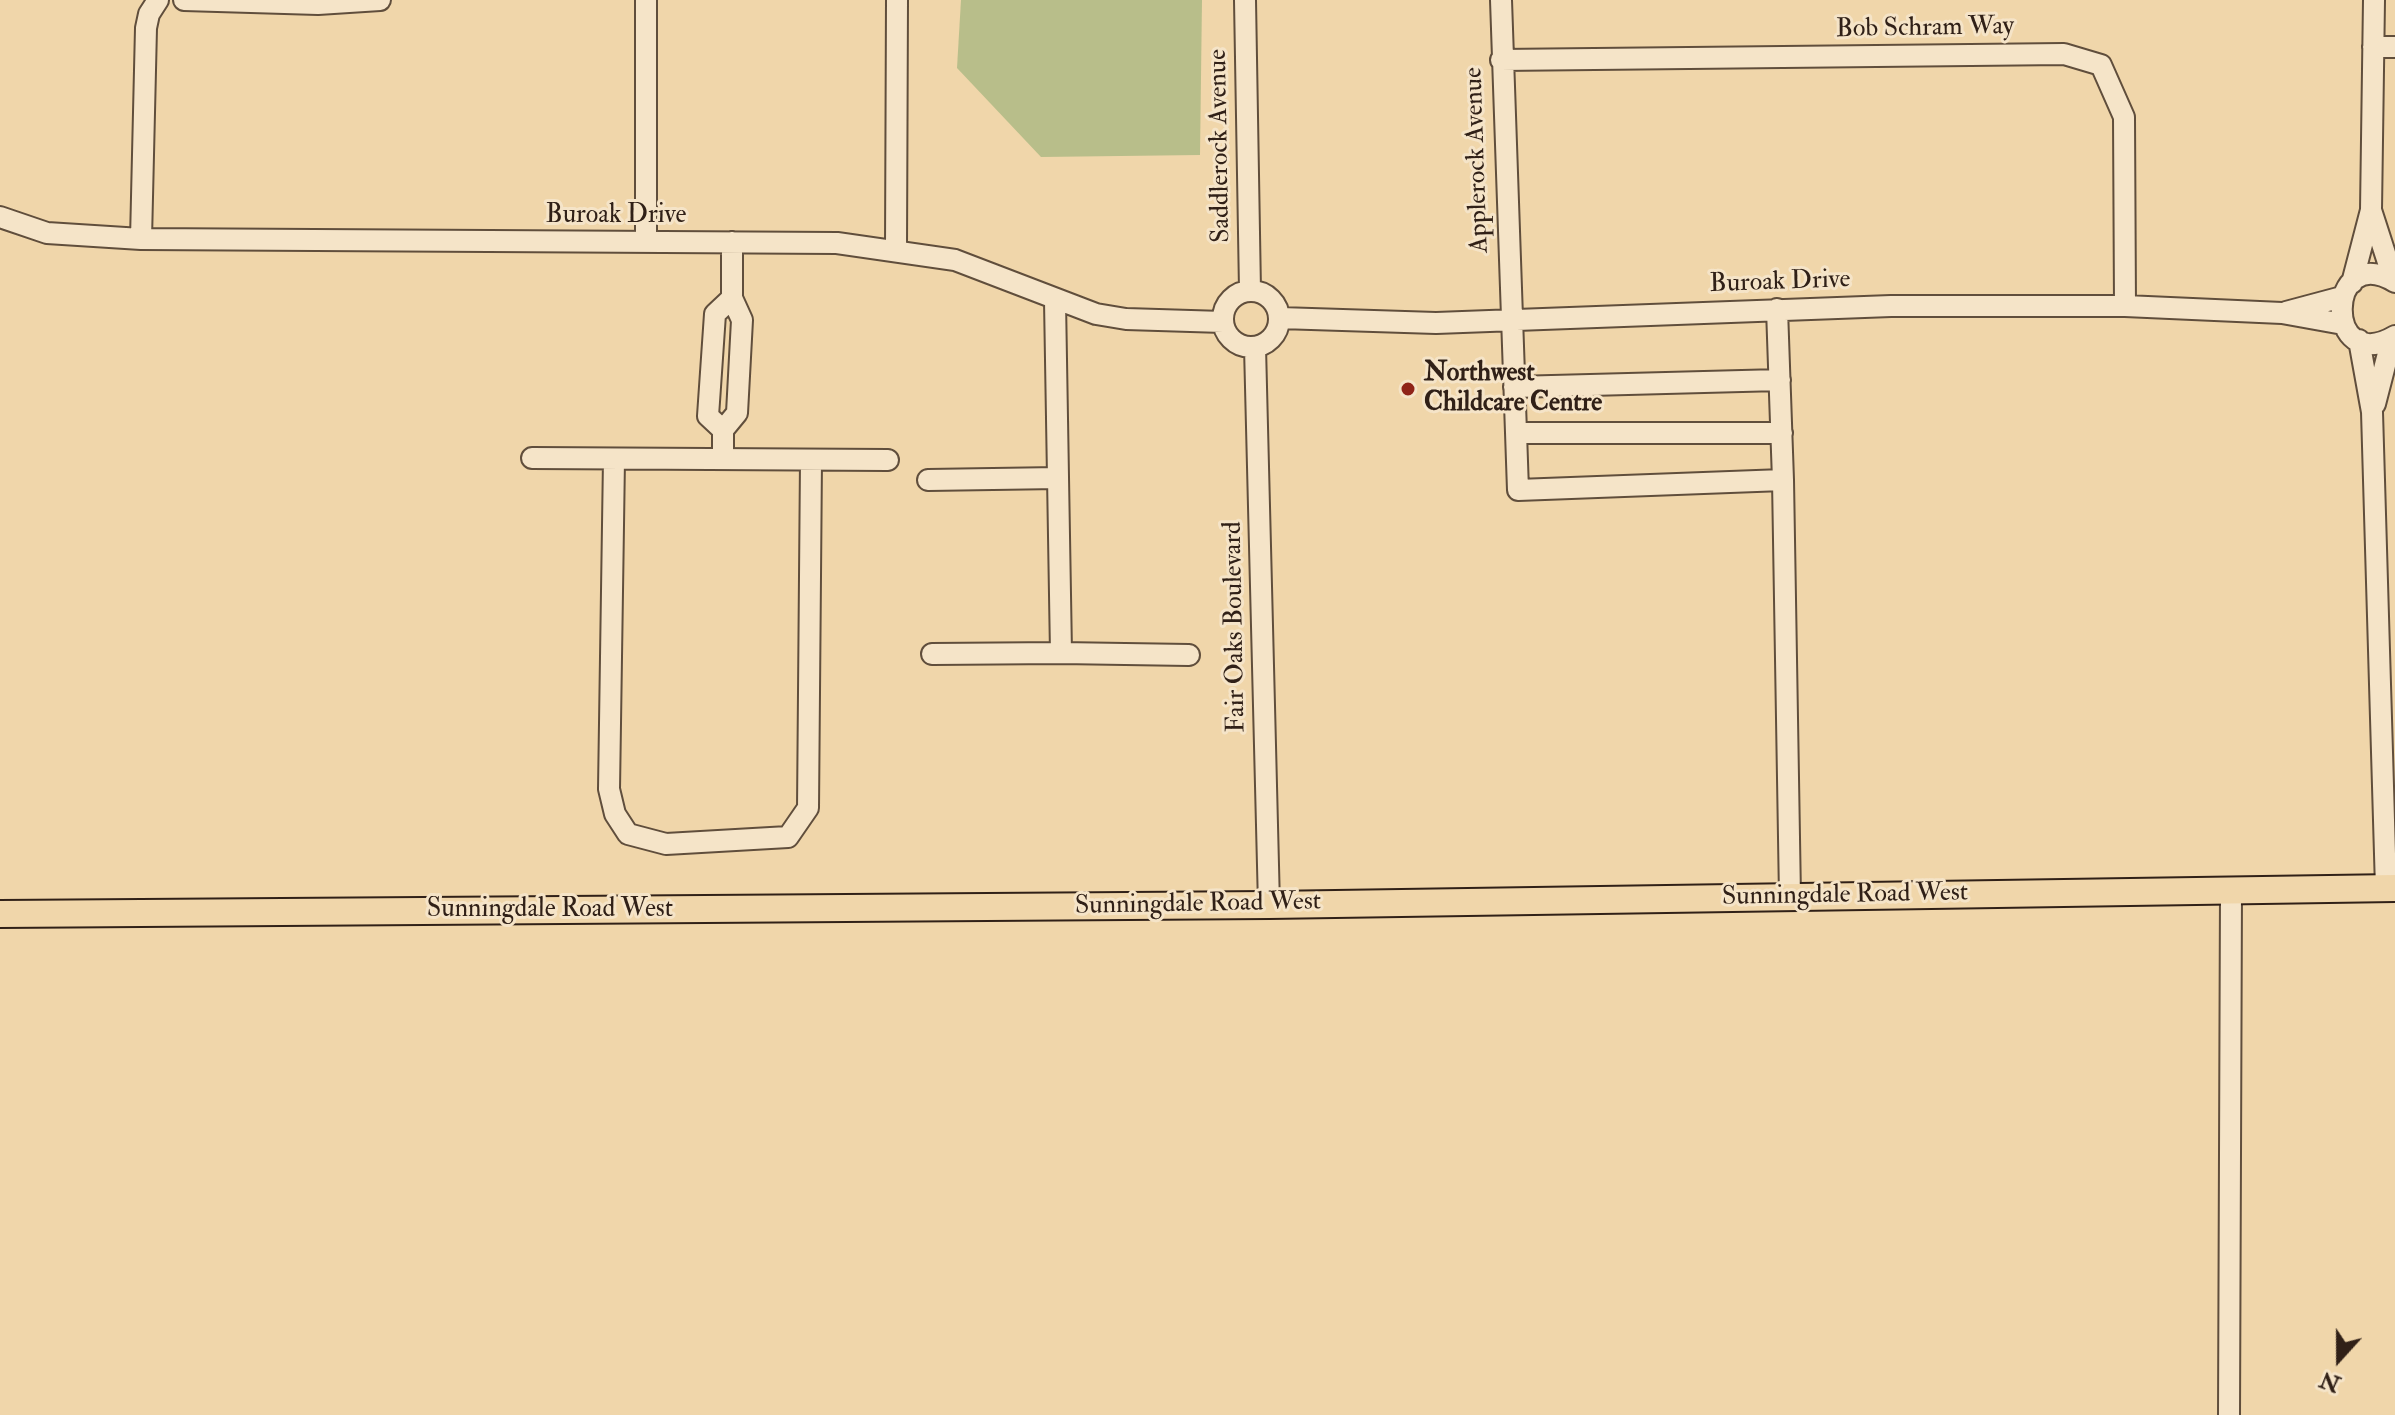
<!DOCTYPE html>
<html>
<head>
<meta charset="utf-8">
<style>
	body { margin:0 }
	#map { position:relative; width:2395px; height:1415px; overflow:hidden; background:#f0d6aa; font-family:"IM FELL Double Pica",serif }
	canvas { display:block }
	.north { position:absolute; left:2299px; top:1319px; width:80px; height:80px; -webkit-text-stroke:6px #f5e4c8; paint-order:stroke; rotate:201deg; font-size:22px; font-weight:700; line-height:32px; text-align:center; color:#302017 }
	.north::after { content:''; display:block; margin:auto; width:28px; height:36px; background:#302017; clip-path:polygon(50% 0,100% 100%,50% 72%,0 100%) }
</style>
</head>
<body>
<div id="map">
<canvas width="2395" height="1415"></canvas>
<div class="north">N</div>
</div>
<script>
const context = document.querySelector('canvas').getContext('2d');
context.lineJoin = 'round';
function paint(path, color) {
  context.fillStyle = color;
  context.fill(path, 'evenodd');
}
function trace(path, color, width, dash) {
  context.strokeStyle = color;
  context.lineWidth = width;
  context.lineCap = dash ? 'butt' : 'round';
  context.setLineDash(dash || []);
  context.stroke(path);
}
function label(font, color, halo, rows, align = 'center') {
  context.font = font + ' "IM FELL Double Pica",serif';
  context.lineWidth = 6;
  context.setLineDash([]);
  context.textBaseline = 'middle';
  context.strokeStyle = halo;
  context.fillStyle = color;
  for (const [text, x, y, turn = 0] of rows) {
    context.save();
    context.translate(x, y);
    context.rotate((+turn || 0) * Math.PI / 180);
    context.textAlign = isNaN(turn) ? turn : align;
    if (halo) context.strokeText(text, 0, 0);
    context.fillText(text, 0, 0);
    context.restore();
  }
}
paint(new Path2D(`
	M 961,0 L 1202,0 L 1200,155 L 1041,157 L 957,68 Z`), '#b8be8a');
const minor = new Path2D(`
	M 184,0 L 318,4 L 380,0
	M 646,0 L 646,241
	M 1245,0 L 1250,290
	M 1501,0 L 1518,490 L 1783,480 L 1777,309
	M 2373,47 L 2395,47
	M 1501,60 L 2064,54 L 2101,65 L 2124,117 L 2125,306
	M 2371,210 L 2394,281
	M 0,217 L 47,233 L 141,239 L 837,243 L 955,260 L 1096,314 L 1126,319 L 1223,322
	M 141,239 L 146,28 L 149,14 L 158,0
	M 896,249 L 897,0
	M 2395,282 C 2325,240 2323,378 2395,336
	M 2352,283 L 2371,210 L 2374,0
	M1223 319a28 28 0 1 1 56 0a28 28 0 1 1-56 0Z
	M 1055,301 L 1061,653 L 1189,655
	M 2286,312 L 2342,297
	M 1280,318 L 1436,323 L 1891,306 L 2125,306 L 2282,313 L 2343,324
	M 2359,340 L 2372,412 L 2386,888
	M 1255,347 L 1269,905
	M 1514,387 L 1780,380
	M 2375,404 L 2392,338
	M 723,430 L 708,416 L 715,314 L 732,298
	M 1516,433 L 1782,433
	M 532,458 L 888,460
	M 614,459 L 609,789 L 615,814 L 628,834 L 666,844 L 788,837 L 808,808 L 811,460
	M 723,459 L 723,430 L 737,413 L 742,320 L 732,298 L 732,242
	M 928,480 L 1058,478
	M 1783,480 L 1790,897
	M 932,654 L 1061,653
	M 2229,1415 L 2231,891`);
const major = new Path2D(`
	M 0,914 L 1269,905 L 2395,888`);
trace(minor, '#604e3c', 24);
trace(major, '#302017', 30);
trace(minor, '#f5e4c8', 20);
trace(major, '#f0d6aa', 26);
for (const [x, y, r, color] of [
	[1408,389,8,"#8f2418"]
]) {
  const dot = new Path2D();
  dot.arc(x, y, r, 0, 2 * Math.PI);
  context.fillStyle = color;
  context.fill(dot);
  trace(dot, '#f5e4c8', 3);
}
label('26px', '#302017', '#f5e4c8', [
	["Bob Schram Way",1925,29,-1],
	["Saddlerock Avenue",1221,146,-91],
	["Applerock Avenue",1478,160,-92],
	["Buroak Drive",616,216],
	["Buroak Drive",1780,283,-2],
	["Fair Oaks Boulevard",1236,627,-91],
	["Sunningdale Road West",1845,896,-1],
	["Sunningdale Road West",1198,905,-1],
	["Sunningdale Road West",550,910]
]);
label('bold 26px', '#302017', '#f5e4c8', [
	["Northwest",1424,374],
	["Childcare Centre",1424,404]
], 'left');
</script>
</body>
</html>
